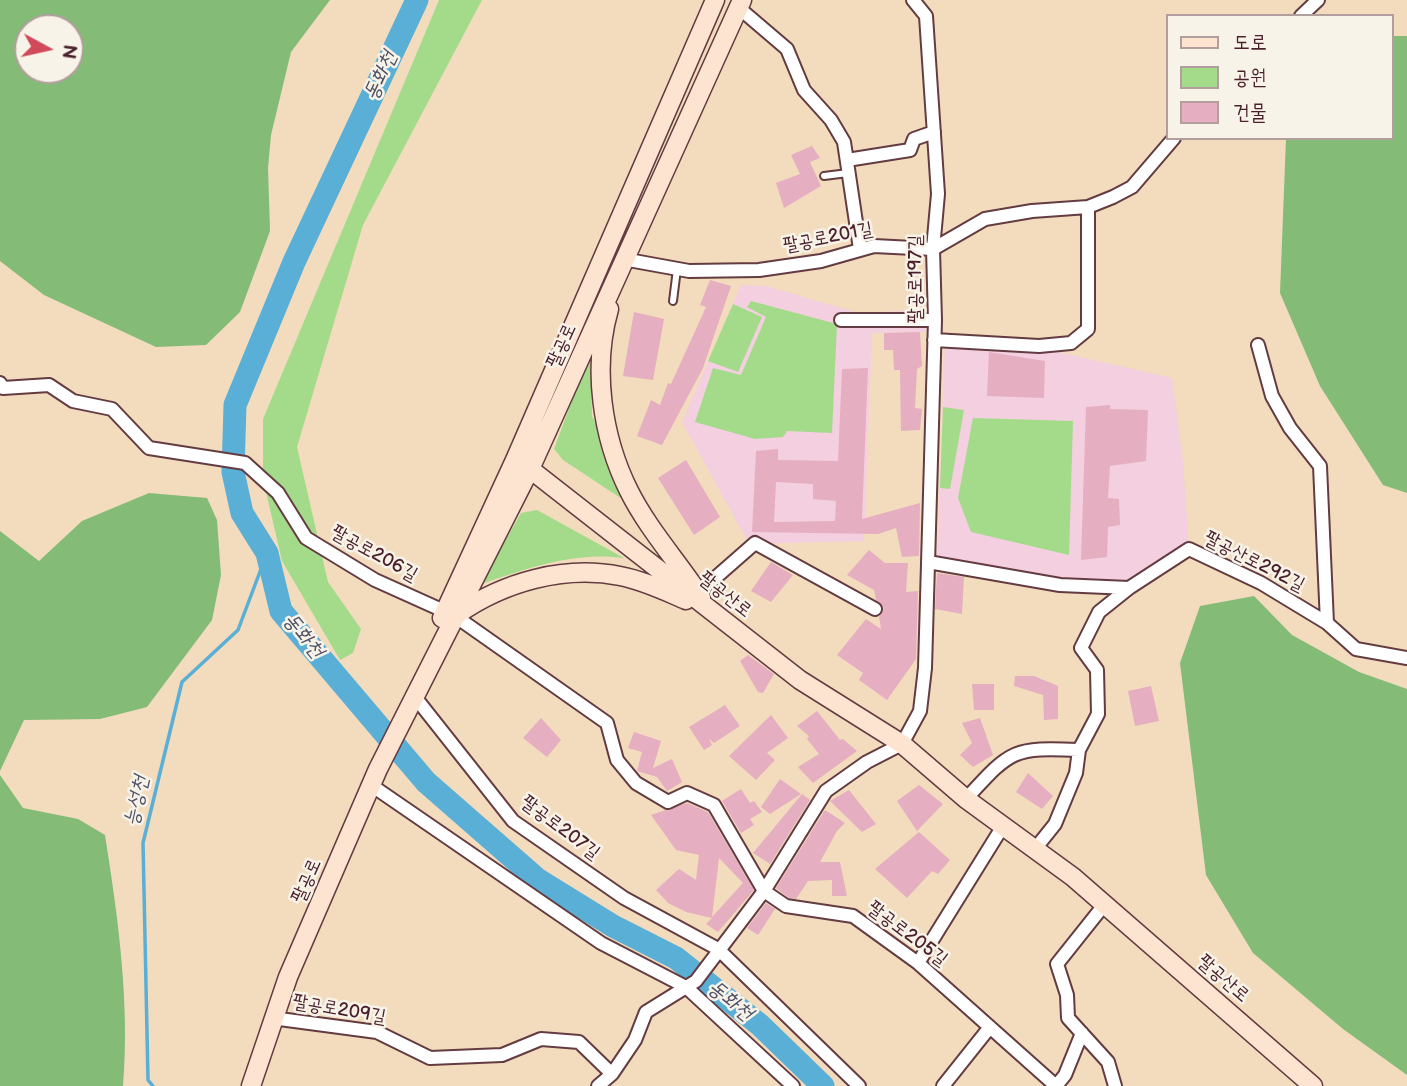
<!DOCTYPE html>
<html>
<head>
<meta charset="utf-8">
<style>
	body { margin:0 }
	#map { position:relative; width:1407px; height:1086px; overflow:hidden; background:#f2dcbd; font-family:"Balsamiq Sans","Poor Story",sans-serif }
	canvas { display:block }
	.legend { position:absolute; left:1166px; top:14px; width:228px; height:126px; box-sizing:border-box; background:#f7f3e8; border:2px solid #b29e9c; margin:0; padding:9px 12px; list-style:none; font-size:21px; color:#4a1f2b }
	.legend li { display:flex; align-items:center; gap:14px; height:35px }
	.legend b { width:35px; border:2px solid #b29e9c }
	.north { position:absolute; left:14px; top:14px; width:70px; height:70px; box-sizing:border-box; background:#f7f3e8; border:2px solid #b29e9c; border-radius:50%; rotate:98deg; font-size:19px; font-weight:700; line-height:28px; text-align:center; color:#4a1f2b }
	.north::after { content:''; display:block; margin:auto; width:24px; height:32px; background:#d1495b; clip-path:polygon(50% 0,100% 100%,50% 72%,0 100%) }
</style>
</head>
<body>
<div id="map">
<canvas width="1407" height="1086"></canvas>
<ul class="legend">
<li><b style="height:9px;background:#fde4d0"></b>도로</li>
<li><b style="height:19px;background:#a4db8b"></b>공원</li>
<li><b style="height:19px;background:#e5aec1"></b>건물</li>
</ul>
<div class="north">N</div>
</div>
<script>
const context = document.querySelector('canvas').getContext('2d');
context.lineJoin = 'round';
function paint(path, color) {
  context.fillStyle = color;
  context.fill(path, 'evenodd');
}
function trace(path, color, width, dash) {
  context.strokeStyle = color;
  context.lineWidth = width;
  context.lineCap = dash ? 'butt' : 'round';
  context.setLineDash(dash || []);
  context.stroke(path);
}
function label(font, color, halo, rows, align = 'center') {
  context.font = font + ' "Balsamiq Sans","Poor Story",sans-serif';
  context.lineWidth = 5;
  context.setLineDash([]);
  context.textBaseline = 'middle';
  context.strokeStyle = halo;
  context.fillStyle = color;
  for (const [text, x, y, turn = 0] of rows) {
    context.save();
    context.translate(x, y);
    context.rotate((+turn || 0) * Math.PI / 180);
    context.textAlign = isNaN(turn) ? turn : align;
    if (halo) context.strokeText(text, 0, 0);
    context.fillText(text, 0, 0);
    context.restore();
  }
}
paint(new Path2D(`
	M 741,285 L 766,286 L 858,313 L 925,310 L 925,332 L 872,333 L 864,541 L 749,544 L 682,422 Z
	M 945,340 L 1058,352 L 1172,378 L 1183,461 L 1189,549 L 1129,588 L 938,565 L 937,572 Z`), '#f3cfdf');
paint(new Path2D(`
	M 439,0 L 482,0 L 363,225 L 297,447 L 328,582 L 361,629 L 353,653 L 340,660 L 282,561 L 263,479 L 263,419 Z
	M 751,301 L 837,324 L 832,433 L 787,431 L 783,437 L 755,439 L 695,422 L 713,368 L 741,375 L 766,317 L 747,307 Z
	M 733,304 L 762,317 L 738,372 L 708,361 Z
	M 590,352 L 592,416 L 621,472 L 622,499 L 563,460 L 554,449 Z
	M 943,407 L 964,410 L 950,489 L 940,488 Z
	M 973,418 L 1073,421 L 1069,555 L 971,532 L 958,498 Z
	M 537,510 L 624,558 C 574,551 528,568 481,584 L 521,513 Z`), '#a4db8b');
paint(new Path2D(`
	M 0,0 L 330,0 L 291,52 L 271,135 L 268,168 L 270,231 L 240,312 L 206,345 L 156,347 L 44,295 L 0,261 ZM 70,28 L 70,70 L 28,70 L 28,28 Z
	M 1391,36 L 1407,36 L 1407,493 L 1383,485 L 1320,386 L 1280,293 L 1286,138 L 1391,138 Z
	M 149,493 L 207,498 L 217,520 L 221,575 L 212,620 L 147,707 L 100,719 L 24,720 L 0,771 L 0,531 L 39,561 L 82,521 Z
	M 1254,596 L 1292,635 L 1359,672 L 1407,689 L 1407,1075 L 1343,1029 L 1253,953 L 1206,875 L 1180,663 L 1200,606 Z
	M 0,775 L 23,808 L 78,819 L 105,835 C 118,917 130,1003 123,1086 L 0,1086 Z`), '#83bb77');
trace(new Path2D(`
	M 153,1086 L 148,1080 L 143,843 L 182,682 L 238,630 L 267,553`), '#5aafd6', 3.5);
trace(new Path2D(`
	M 417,0 L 294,262 L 235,405 L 233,472 L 242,513 L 267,553 L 281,611 L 426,782 L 537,879 L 613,926 L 676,958 L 760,1025 L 823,1086`), '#5aafd6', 23);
paint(new Path2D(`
	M 812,146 L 820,158 L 810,162 L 821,186 L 784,208 L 776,183 L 800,174 L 791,155 Z
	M 710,280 L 731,286 L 703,368 L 662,445 L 637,436 L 651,400 L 660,405 L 668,383 L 671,384 L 706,307 L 700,305 Z
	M 634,312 L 664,319 L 653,380 L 623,376 Z
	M 920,332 L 922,366 L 917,369 L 915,408 L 922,409 L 920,430 L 901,431 L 900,370 L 894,370 L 893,350 L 884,350 L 884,333 Z
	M 989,352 L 1045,361 L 1044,398 L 987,396 Z
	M 868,368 L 862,519 L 920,503 L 919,556 L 902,557 L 896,528 L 878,534 L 752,532 L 756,451 L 778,449 L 778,460 L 838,461 L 842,369 ZM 776,482 L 813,484 L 813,499 L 836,501 L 835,521 L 774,522 Z
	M 1110,405 L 1110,409 L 1148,410 L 1146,461 L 1110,466 L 1108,498 L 1119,499 L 1120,525 L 1108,527 L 1107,557 L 1081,560 L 1086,407 Z
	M 686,460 L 720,517 L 694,535 L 658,478 Z
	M 869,550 L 885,563 L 908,563 L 906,592 L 918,591 L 916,659 L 887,700 L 859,680 L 863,673 L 837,655 L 866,619 L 881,629 L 879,617 L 884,608 L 876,600 L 874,590 L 847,575 Z
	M 771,562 L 793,575 L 771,602 L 751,591 Z
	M 937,573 L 964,577 L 962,614 L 935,609 Z
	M 748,655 L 774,674 L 763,693 L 758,692 L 740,661 Z
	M 1015,676 L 1034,676 L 1058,686 L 1058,719 L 1044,720 L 1043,695 L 1014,686 Z
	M 972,684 L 994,684 L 994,710 L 974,710 Z
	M 1151,686 L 1159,721 L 1135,726 L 1128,691 Z
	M 725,705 L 740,726 L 714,743 L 709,739 L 712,745 L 704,750 L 689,727 Z
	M 817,711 L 840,740 L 843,739 L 857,751 L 813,783 L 798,767 L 819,754 L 807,739 L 809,736 L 797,726 Z
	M 771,715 L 788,738 L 767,753 L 775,760 L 756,780 L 729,756 Z
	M 541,718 L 561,740 L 547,757 L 523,738 Z
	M 980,718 L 993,755 L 973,767 L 960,755 L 972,743 L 962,723 Z
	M 634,732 L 661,741 L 653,768 L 672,759 L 682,782 L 667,791 L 657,777 L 637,771 L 642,752 L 628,748 Z
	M 1028,773 L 1053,796 L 1042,809 L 1016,792 Z
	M 780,779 L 801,794 L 770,814 L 761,807 Z
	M 919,785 L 943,804 L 917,831 L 897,801 Z
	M 741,789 L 750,803 L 754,801 L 762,812 L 750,819 L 754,825 L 741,833 L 722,801 Z
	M 849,790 L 876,824 L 862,832 L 830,801 Z
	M 802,794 L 810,800 L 770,864 L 753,853 Z
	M 687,803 L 708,812 L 754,890 L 718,932 L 706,924 L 712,918 L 686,912 L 668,903 L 656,890 L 679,869 L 696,880 L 699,855 L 676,850 L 651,815 ZM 719,858 L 743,883 L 712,917 Z
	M 825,810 L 845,823 L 837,831 L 820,862 L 840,862 L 847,896 L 832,896 L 832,880 L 808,881 L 796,899 L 789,898 L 776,888 Z
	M 919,832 L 950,860 L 938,874 L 932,871 L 907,898 L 875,869 Z
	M 766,903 L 775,909 L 758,935 L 747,928 Z`), '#e5aec1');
const lane = new Path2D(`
	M 824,176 L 848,173
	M 673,301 L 677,269`);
const street = new Path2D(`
	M 739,8 L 787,49 L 804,90 L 831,120 L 844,142 L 860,249
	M 1301,16 L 1318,0
	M 847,160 L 910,150 L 914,139 L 934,132
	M 623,259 L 689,271 L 759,270 L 821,261 L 874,246 L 933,249 L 985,219 L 1032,211 L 1088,207 L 1113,197 L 1132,187 L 1174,138
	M 841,320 L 935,320
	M 934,340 L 1039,346 L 1071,343 L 1088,329 L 1088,207
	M 1258,345 L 1272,396 L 1290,428 L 1320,466 L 1327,623
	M 0,383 L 3,388 L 49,385 L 73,401 L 112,409 L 149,448 L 245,463 L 278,493 L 306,538 L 375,580 L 455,616 L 607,723 L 617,760 L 636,783 L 668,802 L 687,793 L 714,805 L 764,891 L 786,906 L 853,916 L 918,963 L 1056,1086
	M 928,562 L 1060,585 L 1129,588
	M 698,593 L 755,543 L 875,609
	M 415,697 L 513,821 L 624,898 L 718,949 L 859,1086
	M 371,785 L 601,943 L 686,987 L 793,1086
	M 966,799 C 1011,750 1012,747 1079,750
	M 1035,849 L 1055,824 L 1076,773 L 1079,750 L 1098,714 L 1097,670 L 1081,648 L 1099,612 L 1129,588 L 1189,549 L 1261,583 L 1327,623 L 1356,649 L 1407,658
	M 1104,905 L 1057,964 L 1067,995 L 1068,1018 L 1108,1062 L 1115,1086
	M 918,963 L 1003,826
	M 272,1018 L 377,1032 L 430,1058 L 502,1055 L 541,1039 L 579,1042 L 612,1074
	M 598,1086 L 612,1074 L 635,1040 L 646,1012 L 696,981 L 764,891 L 826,791 L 867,762 L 902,744 L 920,711 L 925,668 L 935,320 L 933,249 L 938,194 L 926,16 L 913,0
	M 943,1086 L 990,1027
	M 1056,1086 L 1065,1075 L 1082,1033`);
const secondary = new Path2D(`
	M 609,309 C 592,368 602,437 629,491 C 648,529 678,562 701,597
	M 515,460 L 530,469 L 800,680 L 902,744 L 966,799 L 1073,877 L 1313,1086
	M 458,614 C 504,582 564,565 620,576 C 642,580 665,591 686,600
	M 442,618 L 515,460 L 715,0
	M 251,1086 L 288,977 L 378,769 L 530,469 L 742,0`);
trace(lane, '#633b41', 10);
trace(street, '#633b41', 16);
trace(secondary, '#633b41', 21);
trace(lane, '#fff', 6);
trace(street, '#fff', 12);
trace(secondary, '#fde4d0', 18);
label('19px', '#4a1f2b', '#f7f3e8', [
	["팔공로201길",828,238,-11],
	["팔공로197길",916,279,-90],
	["팔공로",562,346,-66],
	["팔공로206길",374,554,29],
	["팔공산로292길",1254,562,27],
	["팔공산로",725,595,38],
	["팔공로207길",560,828,37],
	["팔공로",307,881,-66],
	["팔공로205길",907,934,37],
	["팔공산로",1223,979,41],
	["팔공로209길",339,1010,10]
]);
label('italic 21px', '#505167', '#f7f3e8', [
	["동화천",381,76,-65],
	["동화천",303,636,51],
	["능성천",137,801,-77],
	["동화천",730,1001,39]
]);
</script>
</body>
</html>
